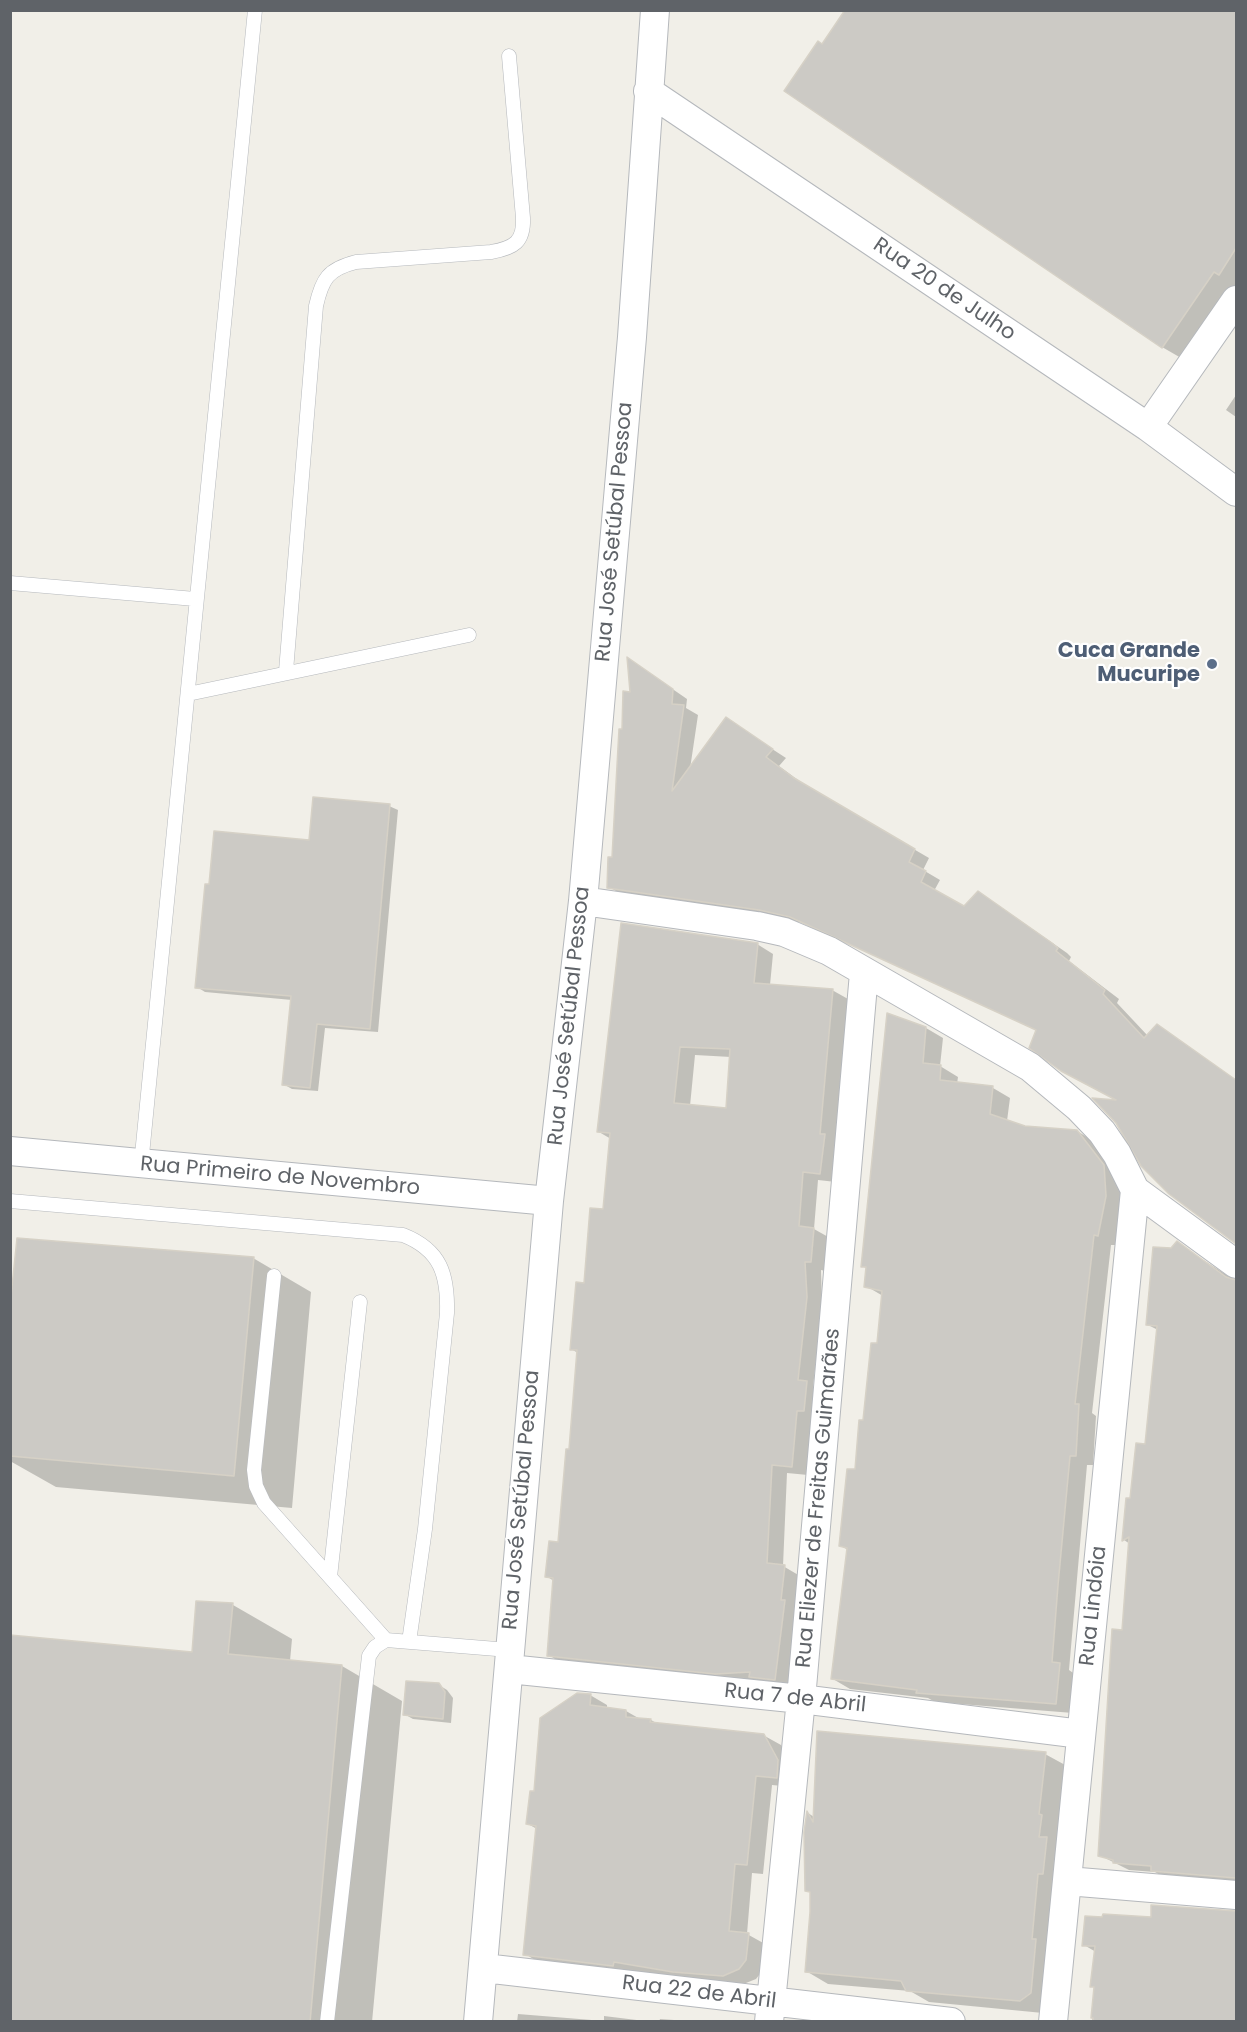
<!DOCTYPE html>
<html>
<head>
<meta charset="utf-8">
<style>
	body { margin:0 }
	#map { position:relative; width:1247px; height:2032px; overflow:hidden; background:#f1efe8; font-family:Poppins,sans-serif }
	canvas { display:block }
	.frame { position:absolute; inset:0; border:12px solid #5f6368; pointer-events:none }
</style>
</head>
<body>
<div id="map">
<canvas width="1247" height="2032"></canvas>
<div class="frame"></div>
</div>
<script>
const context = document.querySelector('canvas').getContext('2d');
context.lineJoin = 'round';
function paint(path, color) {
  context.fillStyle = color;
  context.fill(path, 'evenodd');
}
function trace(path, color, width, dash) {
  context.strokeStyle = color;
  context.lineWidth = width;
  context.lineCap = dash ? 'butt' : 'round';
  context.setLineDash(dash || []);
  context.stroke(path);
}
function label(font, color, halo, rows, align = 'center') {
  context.font = font + ' Poppins,sans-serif';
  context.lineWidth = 4.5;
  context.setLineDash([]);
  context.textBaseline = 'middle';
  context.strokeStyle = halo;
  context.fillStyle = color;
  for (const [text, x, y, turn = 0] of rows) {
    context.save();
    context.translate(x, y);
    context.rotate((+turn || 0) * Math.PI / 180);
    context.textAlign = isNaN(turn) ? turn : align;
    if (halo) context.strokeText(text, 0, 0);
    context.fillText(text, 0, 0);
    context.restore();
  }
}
paint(new Path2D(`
	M 847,10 L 1236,10 L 1236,291 L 1188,362 L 1162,347 L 823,46 Z
	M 1236,395 L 1236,417 L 1226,410 Z
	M 629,659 L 687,699 L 686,708 L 698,715 L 690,769 L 726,719 L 786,758 L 779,766 L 809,788 L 929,858 L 923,870 L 940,880 L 934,891 L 965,908 L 978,892 L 992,901 L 1067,953 L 1071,957 L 1069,961 L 1119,999 L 1117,1003 L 1148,1036 L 1157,1026 L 1236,1080 L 1236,1242 L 1170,1193 L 1121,1103 L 1038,1030 L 804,923 L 623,895 L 609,887 L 624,730 L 631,693 Z
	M 389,806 L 398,810 L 378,1032 L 325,1028 L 318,1091 L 292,1089 L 283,1084 L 292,1000 L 205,992 L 197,987 L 310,841 Z
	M 757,944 L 773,954 L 770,985 L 832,990 L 848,999 L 836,1182 L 818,1180 L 814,1229 L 830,1238 L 826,1271 L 821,1270 L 822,1306 L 813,1387 L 822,1392 L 808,1475 L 787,1473 L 783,1566 L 800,1576 L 790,1688 L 564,1665 L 549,1655 L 554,1581 L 546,1576 L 559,1543 L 570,1451 L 578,1353 L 571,1349 L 605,1211 L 611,1139 L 599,1132 ZM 695,1055 L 731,1057 L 727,1110 L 690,1106 Z
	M 926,1028 L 943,1038 L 940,1066 L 958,1077 L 957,1084 L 993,1088 L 1010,1098 L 1007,1121 L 1025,1127 L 1077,1131 L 1095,1142 L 1121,1176 L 1123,1206 L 1115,1245 L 1111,1245 L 1092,1413 L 1096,1416 L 1093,1465 L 1087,1465 L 1069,1670 L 1076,1675 L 1073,1713 L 935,1702 L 928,1698 L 850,1689 L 833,1679 L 848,1550 L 841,1546 L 879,1344 L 883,1296 L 866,1286 L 868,1269 L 862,1266 Z
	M 1177,1243 L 1236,1281 L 1236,1885 L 1167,1879 L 1155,1872 L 1129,1870 L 1099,1855 L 1123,1632 L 1130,1544 L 1124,1540 L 1127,1499 L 1131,1500 L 1146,1446 L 1158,1330 L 1148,1325 L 1172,1250 Z
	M 253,1258 L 311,1292 L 292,1508 L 56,1487 L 10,1461 L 10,1323 Z
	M 233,1605 L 292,1639 L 290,1661 L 342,1666 L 402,1701 L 372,2022 L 10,2022 L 193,1654 Z
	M 439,1685 L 447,1690 L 453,1698 L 451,1723 L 413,1719 L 404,1714 Z
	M 590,1695 L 607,1705 L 607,1709 L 626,1711 L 640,1719 L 651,1720 L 658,1724 L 763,1735 L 781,1745 L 795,1771 L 793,1787 L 772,1785 L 763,1874 L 752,1873 L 747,1934 L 765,1944 L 763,1970 L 756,1979 L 741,1985 L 542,1964 L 525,1954 L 537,1829 L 528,1824 L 536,1793 Z
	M 1045,1754 L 1067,1766 L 1043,2013 L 929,2002 L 910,1991 L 828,1984 L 806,1971 L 812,1893 L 807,1891 L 808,1813 L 814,1817 Z
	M 1236,1912 L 1236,2022 L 1092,2022 L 1095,1988 L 1092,1986 L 1096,1952 L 1084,1945 L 1153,1919 Z
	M 518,2014 L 604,2021 L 604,2016 L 653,2022 L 517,2022 Z
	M 660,2019 L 703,2022 L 659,2022 Z`), '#0003');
const building = new Path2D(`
	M 845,10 L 1236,10 L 1236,248 L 1219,275 L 1214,272 L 1162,348 L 784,91 L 818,41 L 822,44 Z
	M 627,657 L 673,689 L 672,704 L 684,705 L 672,791 L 726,717 L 773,749 L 766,757 L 794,778 L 915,849 L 909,862 L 926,871 L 921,882 L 964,906 L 978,891 L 1052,943 L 1058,948 L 1056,951 L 1105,990 L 1103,994 L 1144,1038 L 1157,1024 L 1236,1080 L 1236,1244 L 1169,1194 L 1141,1166 L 1116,1123 L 1092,1098 L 1116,1100 L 1061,1071 L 1029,1048 L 1036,1030 L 790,917 L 759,910 L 607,888 L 608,857 L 612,857 L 619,729 L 622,729 L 623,691 L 630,692 Z
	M 313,797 L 390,804 L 370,1029 L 317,1024 L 310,1088 L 282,1085 L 291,996 L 195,988 L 205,884 L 209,884 L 214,831 L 309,840 Z
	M 621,923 L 758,943 L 754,983 L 833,989 L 820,1134 L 825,1134 L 820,1174 L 803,1172 L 799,1226 L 814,1228 L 811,1262 L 805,1262 L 807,1297 L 798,1380 L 807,1381 L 804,1411 L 797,1411 L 792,1467 L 772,1465 L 767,1563 L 785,1565 L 781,1600 L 785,1600 L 775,1680 L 749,1677 L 750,1672 L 715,1674 L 547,1656 L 553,1578 L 545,1577 L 549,1541 L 558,1542 L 566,1449 L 569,1449 L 577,1350 L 570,1350 L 576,1282 L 584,1283 L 590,1208 L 603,1209 L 610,1133 L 597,1132 ZM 680,1047 L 730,1049 L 726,1108 L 674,1103 Z
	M 887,1013 L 926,1027 L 923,1063 L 941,1065 L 940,1080 L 993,1086 L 990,1114 L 1025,1126 L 1077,1130 L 1104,1165 L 1106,1196 L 1098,1236 L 1094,1235 L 1075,1404 L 1079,1404 L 1076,1456 L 1070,1456 L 1058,1585 L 1052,1662 L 1060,1663 L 1056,1704 L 916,1693 L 917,1690 L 831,1679 L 847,1548 L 839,1546 L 847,1469 L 855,1469 L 859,1420 L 863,1420 L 871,1343 L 877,1343 L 882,1291 L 864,1287 L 866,1267 L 861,1267 Z
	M 17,1238 L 254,1257 L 234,1476 L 10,1456 L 10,1306 Z
	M 1177,1241 L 1226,1277 L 1236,1280 L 1236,1878 L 1151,1871 L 1151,1866 L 1113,1863 L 1113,1860 L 1098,1856 L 1112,1629 L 1122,1630 L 1129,1537 L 1122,1541 L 1126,1498 L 1130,1498 L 1136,1443 L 1145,1444 L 1157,1326 L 1146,1325 L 1153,1247 L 1171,1248 Z
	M 196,1601 L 233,1603 L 228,1654 L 342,1665 L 310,2022 L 10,2022 L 10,1635 L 192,1652 Z
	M 406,1681 L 439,1683 L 445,1692 L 443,1719 L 403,1715 Z
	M 577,1693 L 591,1694 L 590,1705 L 626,1710 L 626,1717 L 651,1719 L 650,1722 L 764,1734 L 778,1760 L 777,1778 L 756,1776 L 747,1865 L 735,1864 L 729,1931 L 749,1933 L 746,1960 L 739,1969 L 723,1976 L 673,1972 L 614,1962 L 613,1966 L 523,1955 L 536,1826 L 526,1824 L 530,1791 L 534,1791 L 540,1718 Z
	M 817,1731 L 1046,1752 L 1039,1814 L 1042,1815 L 1039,1837 L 1047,1837 L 1043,1874 L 1038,1874 L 1032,1939 L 1036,1939 L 1031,1993 L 1020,2001 L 906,1991 L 901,1981 L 805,1972 L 810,1912 L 810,1892 L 805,1891 L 804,1832 L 807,1811 L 813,1822 Z
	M 1151,1905 L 1236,1911 L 1236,2022 L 1093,2022 L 1093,2018 L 1091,2018 L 1094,1987 L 1090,1987 L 1095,1946 L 1082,1946 L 1085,1916 L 1102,1917 L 1103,1914 L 1151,1917 Z`);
paint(building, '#cccac5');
trace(building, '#d6d1c6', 1.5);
const lane = new Path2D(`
	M 10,583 L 195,599
	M 286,671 L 316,306 C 322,279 328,269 356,262 L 491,252 C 514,248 524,242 523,218 L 509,56
	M 188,694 L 469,635
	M 141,1165 L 255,10
	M 10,1201 L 403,1235 C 441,1250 448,1275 447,1313 L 425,1529 L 409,1642
	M 274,1276 L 254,1470 L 256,1486 L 264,1503 L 386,1640
	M 330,1577 L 360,1302
	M 327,2022 L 369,1656 L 375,1647 L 386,1640 L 509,1650`);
const street = new Path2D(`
	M 648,91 L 1148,427 L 1236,492
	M 1148,427 L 1236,300
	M 583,901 L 757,926 L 784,932 L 829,951 L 1030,1067 L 1079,1108 L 1102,1132 L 1117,1154 L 1135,1190 L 1236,1264
	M 10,1151 L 549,1201
	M 509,1669 L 801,1699 L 1081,1734
	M 1067,1881 L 1236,1895
	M 484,1968 L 951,2022
	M 478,2022 L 549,1201 L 583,901 L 632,337 L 655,10
	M 769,2022 L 801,1699 L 864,973
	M 1053,2022 L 1135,1190`);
trace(lane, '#b5b8bc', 15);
trace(street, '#b5b8bc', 30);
trace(lane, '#fff', 14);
trace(street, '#fff', 28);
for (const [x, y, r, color] of [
	[1212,664,6,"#5c6f8a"]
]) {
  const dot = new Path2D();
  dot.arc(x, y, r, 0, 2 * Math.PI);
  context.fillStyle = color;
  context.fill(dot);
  trace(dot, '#fff', 2);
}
label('21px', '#5f6368', '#fff', [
	["Rua 20 de Julho",944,290,34],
	["Rua José Setúbal Pessoa",615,532,-85],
	["Rua José Setúbal Pessoa",570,1016,-84],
	["Rua Primeiro de Novembro",280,1177,5],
	["Rua Eliezer de Freitas Guimarães",819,1498,-85],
	["Rua José Setúbal Pessoa",522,1500,-85],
	["Rua Lindóia",1094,1606,-84],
	["Rua 7 de Abril",795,1699,6],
	["Rua 22 de Abril",699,1993,7]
]);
label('bold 21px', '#4e5e75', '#fff', [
	["Cuca Grande",1200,652],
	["Mucuripe",1200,676]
], 'right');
</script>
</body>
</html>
